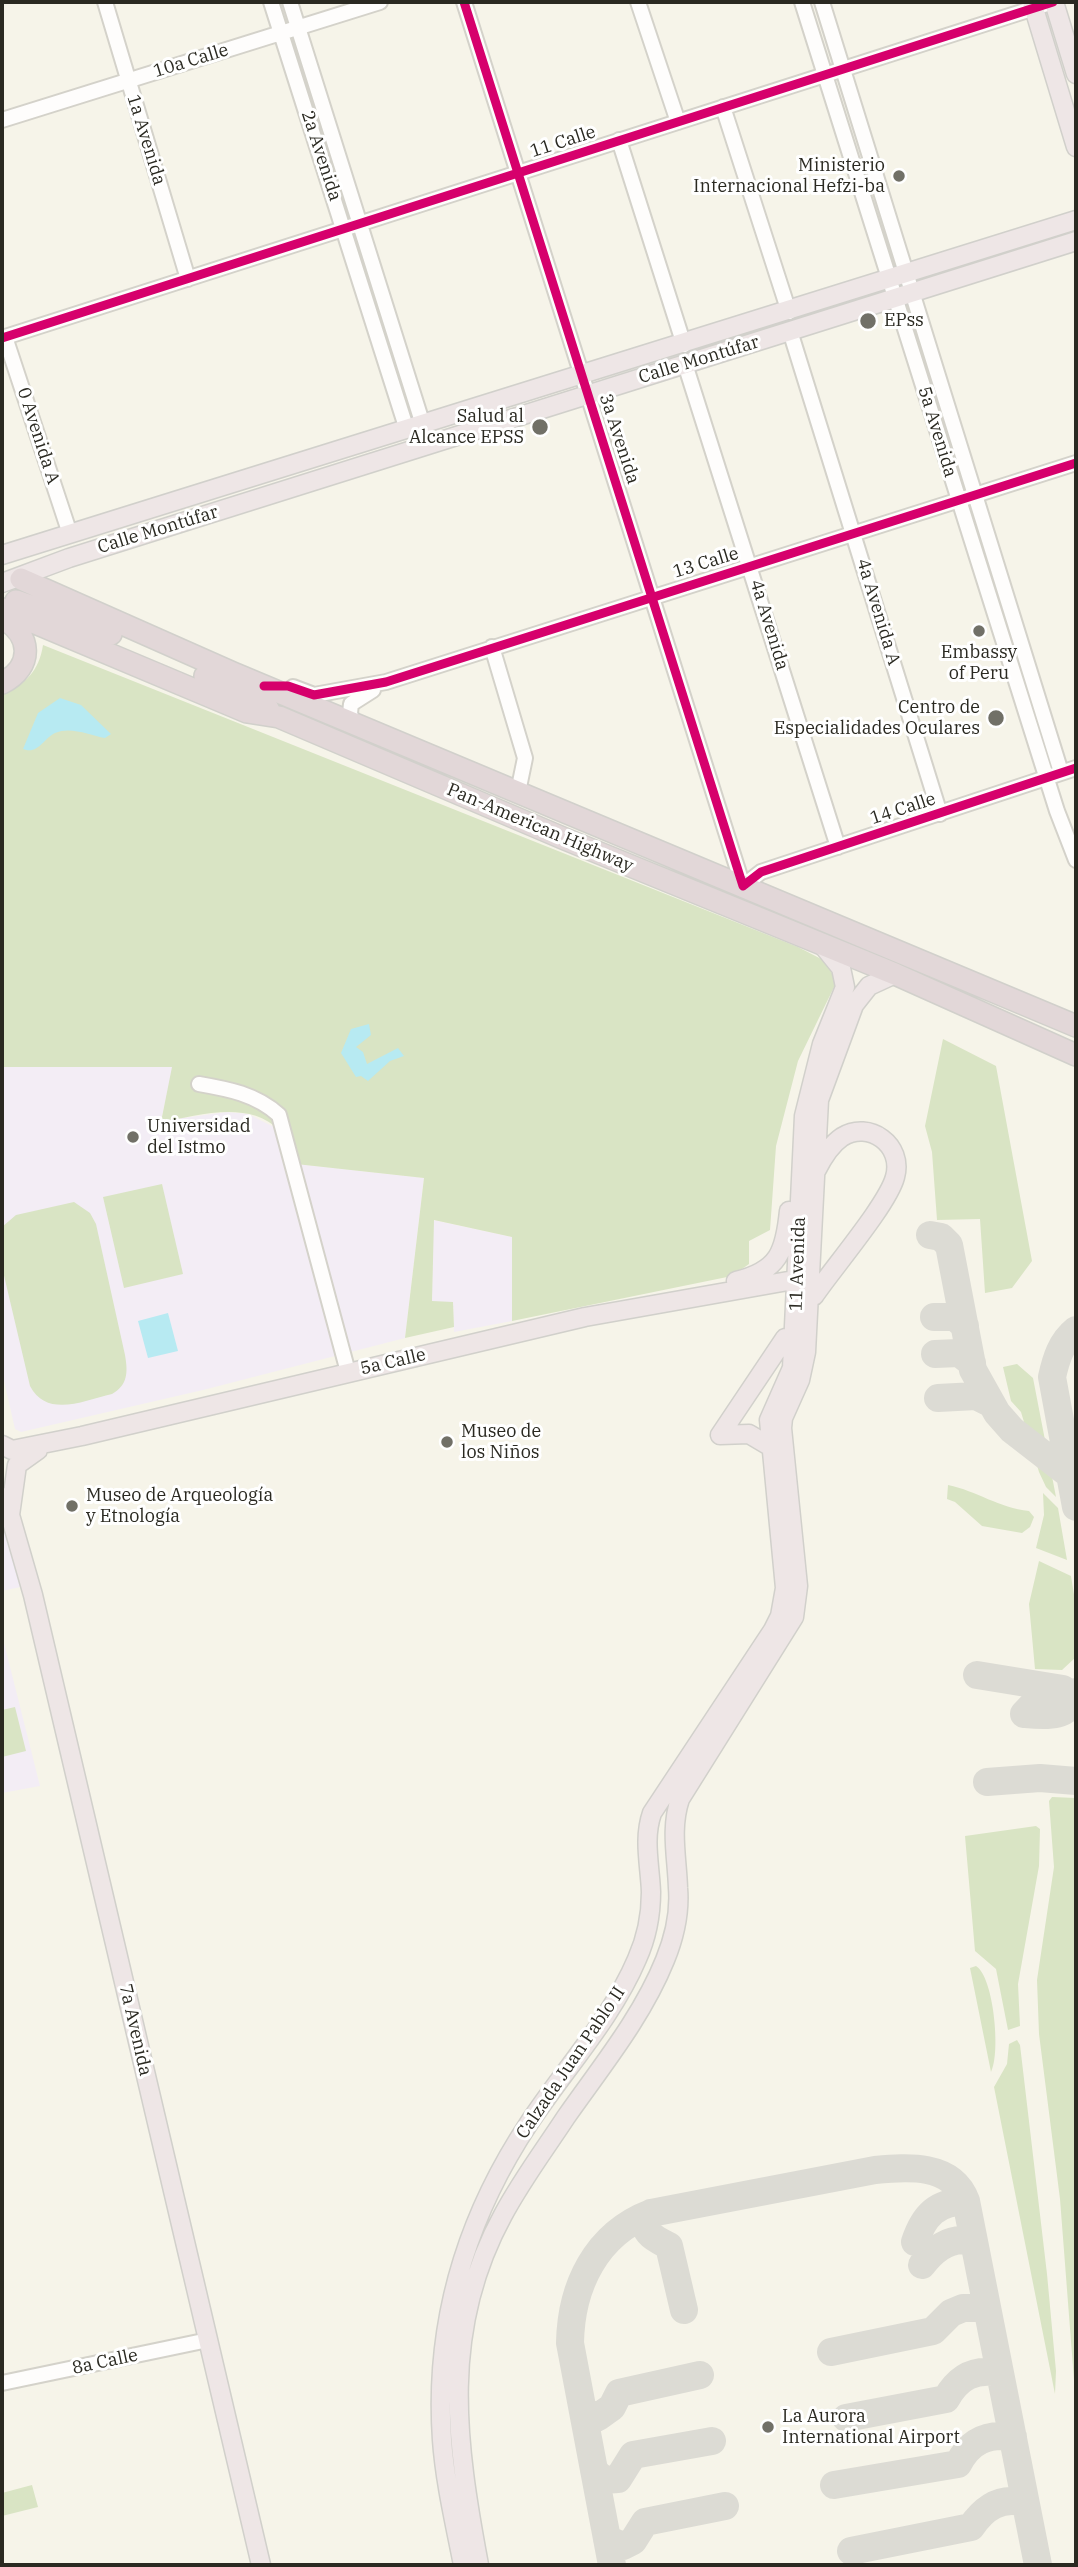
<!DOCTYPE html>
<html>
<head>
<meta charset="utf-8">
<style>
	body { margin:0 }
	#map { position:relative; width:1078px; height:2567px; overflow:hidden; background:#f6f4e9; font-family:"IBM Plex Serif",serif }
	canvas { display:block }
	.frame { position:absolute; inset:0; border:4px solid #2a2921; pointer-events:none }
</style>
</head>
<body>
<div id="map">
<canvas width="1078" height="2567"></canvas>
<div class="frame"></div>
</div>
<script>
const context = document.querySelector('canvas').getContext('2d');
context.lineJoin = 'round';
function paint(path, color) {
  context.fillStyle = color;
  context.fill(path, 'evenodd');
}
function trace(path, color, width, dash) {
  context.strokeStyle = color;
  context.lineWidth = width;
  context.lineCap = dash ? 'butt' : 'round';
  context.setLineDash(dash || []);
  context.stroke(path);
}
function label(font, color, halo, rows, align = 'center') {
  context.font = font + ' "IBM Plex Serif",serif';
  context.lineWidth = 6;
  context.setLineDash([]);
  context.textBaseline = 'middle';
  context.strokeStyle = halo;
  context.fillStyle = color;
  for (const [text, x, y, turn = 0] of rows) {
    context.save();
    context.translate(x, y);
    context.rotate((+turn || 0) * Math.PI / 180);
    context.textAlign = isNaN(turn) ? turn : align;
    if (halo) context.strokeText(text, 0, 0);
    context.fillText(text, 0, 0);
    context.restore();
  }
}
paint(new Path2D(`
	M 2,1067 L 173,1067 L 161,1121 L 227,1112 L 248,1114 L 280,1130 L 297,1164 L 424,1178 L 405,1338 L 203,1390 L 21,1432 L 15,1429 L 2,1372 Z
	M 433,1220 L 512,1237 L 512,1321 L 454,1332 L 453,1302 L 432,1302 Z
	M 2,1514 L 25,1586 L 2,1591 Z
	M 2,1635 L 40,1786 L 2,1793 Z`), '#f3edf5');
paint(new Path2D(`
	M 43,645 L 798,947 L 827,962 L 836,983 L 798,1061 L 776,1146 L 770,1230 L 749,1241 L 749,1264 L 732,1276 L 512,1321 L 512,1237 L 434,1220 L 432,1301 L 453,1302 L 454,1327 L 405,1338 L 424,1178 L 296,1164 C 291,1154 287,1138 279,1130 C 248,1099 197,1116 161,1122 L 172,1067 L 2,1067 L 2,694 C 26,684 39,671 43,645 Z
	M 943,1039 L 996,1066 L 1032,1261 L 1012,1288 L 985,1293 L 980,1219 L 937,1220 L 932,1152 L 925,1126 Z
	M 162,1184 L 183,1274 L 124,1288 L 103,1197 Z
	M 74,1202 L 90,1213 L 96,1224 L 125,1355 C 128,1372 128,1385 112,1394 C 83,1401 47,1418 30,1386 L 2,1267 L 2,1227 L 16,1215 Z
	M 1017,1364 L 1033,1378 L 1056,1497 L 1046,1487 L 1039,1472 L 1021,1412 L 1011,1401 L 1003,1367 Z
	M 948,1485 C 977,1491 999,1508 1029,1511 L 1034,1517 L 1030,1527 L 1022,1533 L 982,1526 L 955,1502 L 947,1499 Z
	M 1043,1493 L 1058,1508 L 1067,1560 L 1036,1548 L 1044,1515 Z
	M 1039,1561 L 1071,1576 L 1076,1607 L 1076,1657 L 1062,1670 L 1035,1669 L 1029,1604 Z
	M 15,1707 L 26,1751 L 2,1757 L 2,1710 Z
	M 1052,1797 L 1076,1798 L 1076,2406 L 1060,2199 L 1039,2034 L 1037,1980 L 1054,1867 L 1049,1801 Z
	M 1036,1826 L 1040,1829 L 1039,1866 L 1018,1984 L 1020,2026 L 1008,2030 L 996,1969 L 975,1951 L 965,1836 Z
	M 976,1966 C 994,1977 1001,2054 991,2072 L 970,1968 Z
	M 1017,2040 L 1020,2045 L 1047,2274 L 1056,2371 L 1055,2394 L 994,2087 L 1007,2064 L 1009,2044 Z
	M 32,2485 L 38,2507 L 2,2516 L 2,2493 Z`), '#d9e4c4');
paint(new Path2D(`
	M 60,698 L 81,705 L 111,734 L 105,738 C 90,735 70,726 55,733 C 43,739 38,755 23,749 L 38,713 Z
	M 369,1024 L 371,1035 L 356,1047 L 363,1052 L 367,1064 L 398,1048 L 404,1056 L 390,1061 L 368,1081 L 361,1076 L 356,1077 L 341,1053 L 351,1029 Z
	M 168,1313 L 178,1351 L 148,1358 L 138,1321 Z`), '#b7eaf2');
trace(new Path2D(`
	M 930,1235 L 941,1237 L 949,1245 L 973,1370 L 997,1413 L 1012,1430 L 1070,1475
	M 934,1317 L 955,1317 L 965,1326
	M 1076,1330 C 1061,1342 1056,1359 1052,1377 L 1076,1507
	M 935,1354 L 959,1353 L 972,1363
	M 938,1398 L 976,1396 L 992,1404
	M 977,1675 L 1063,1689
	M 1057,1689 L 1043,1694 L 1024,1714 C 1046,1716 1071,1719 1076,1692
	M 987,1782 L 1040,1778 L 1076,1781
	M 651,2213 C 637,2231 655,2239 669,2246 L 684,2310
	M 915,2242 C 924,2215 937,2202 966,2201
	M 922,2265 C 935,2248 952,2235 974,2242
	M 831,2352 L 933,2331 L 951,2313 L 963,2308 L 987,2308
	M 583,2411 L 598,2417 L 612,2407 L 619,2393 L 700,2375
	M 846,2418 L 946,2399 C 958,2377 975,2368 1000,2373
	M 594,2470 L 603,2480 L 618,2479 L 633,2455 L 712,2441
	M 834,2485 L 958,2464 C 970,2441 988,2433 1013,2437
	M 607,2539 L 623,2546 L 633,2541 L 645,2522 L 725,2506
	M 851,2551 L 971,2527 C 984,2508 1001,2496 1025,2503
	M 612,2565 L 570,2343 C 571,2286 596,2234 651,2213 L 875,2170 C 907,2167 952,2163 966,2201 L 1038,2565`), '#dcdbd4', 28);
const minor = new Path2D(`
	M 105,2 L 188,279
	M 271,2 L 407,430
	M 290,2 L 423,425
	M 464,2 L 743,886 L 761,872 L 1076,768
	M 638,2 L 678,122
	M 802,2 L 1057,811 L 1076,860
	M 822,2 L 1061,772
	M 723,107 L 789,312
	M 2,120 L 380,2
	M 619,140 L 684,345
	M 790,331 L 940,814
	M 5,337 L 70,534
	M 2,338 L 1053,2
	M 685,364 L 838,847
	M 492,647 L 525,758 L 518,792
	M 293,687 L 314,695 L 386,682 L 1076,463
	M 353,723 L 350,713 L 351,704 L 373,690
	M 199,1084 C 228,1089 256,1094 279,1115 L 348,1372
	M 2,2383 L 208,2340`);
const major = new Path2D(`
	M 1032,2 L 1076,147
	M 1054,2 L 1076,74
	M 2,555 L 1076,220
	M 2,583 L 69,558 L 1076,241
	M 736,1281 C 779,1271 785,1251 789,1211
	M 814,1296 C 833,1268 888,1204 895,1177 C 904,1145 869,1120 842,1137 C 830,1145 822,1159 816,1171
	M 720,1435 L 785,1338
	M 720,1435 L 749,1434 L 771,1447
	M 2,1445 L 12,1450 L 82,1436 L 585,1317 L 788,1281
	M 2,1497 L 10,1515 L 33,1595 L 261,2565
	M 10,1515 L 17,1465 L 38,1450
	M 463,2565 C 455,2524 445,2482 442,2440 C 434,2325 466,2218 529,2123 C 564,2070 612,2018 637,1959 C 646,1939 651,1914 651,1892 C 650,1865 643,1839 652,1813 L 773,1630 L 780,1616 L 785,1588 L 769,1420 L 792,1368 L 804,1116 L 822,1044 L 845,987 L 841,968 L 824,947
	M 479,2565 C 456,2442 440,2330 503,2215 C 521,2181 545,2149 566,2117 C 601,2067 642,2017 665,1960 C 674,1938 680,1912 678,1888 C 677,1857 670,1829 680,1799 L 794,1617 L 798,1586 L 782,1428 L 783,1418 L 800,1380 L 806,1352 L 819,1100 L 854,1005 L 869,986 L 895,974`);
const highway = new Path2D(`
	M 21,579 L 233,673 L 1076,1026
	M 16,601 L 111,634
	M 2,609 L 247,712 L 279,717 L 565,839 L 895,974 L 1076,1055
	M 2,618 C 32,634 34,667 2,683
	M 205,676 L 269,710`);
trace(minor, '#d4d2ca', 18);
trace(major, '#d1d0cb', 21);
trace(highway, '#d1d0cb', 24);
trace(minor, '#fefdfc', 14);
trace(major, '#eee6e6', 18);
trace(highway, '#e2d7d8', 21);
trace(new Path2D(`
	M 464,2 L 743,886 L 761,872 L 1076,768
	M 2,338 L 1053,2
	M 264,686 L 288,686 L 314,695 L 386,682 L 1076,463`), '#d6006c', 9);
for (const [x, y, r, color] of [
	[899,176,7,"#717067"],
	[868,321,9,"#717067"],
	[540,427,9,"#717067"],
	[979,631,7,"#717067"],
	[996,718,9,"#717067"],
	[133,1137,7,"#717067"],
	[447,1442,7,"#717067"],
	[72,1506,7,"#717067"],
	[768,2427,7,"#717067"]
]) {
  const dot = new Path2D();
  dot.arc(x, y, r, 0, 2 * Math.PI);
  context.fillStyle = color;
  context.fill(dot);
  trace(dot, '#fff', 2.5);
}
label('18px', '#2a2921', '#fff', [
	["10a Calle",191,61,-17],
	["1a Avenida",146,140,73],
	["11 Calle",563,142,-18],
	["2a Avenida",321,156,72],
	["Calle Montúfar",699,360,-17],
	["5a Avenida",937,432,73],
	["0 Avenida A",38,436,72],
	["3a Avenida",619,439,72],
	["Calle Montúfar",158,530,-17],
	["13 Calle",706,563,-17],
	["4a Avenida A",878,612,73],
	["4a Avenida",769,625,73],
	["14 Calle",903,809,-18],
	["Pan-American Highway",540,828,23],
	["11 Avenida",798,1264,-88],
	["5a Calle",393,1362,-13],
	["7a Avenida",135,2030,77],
	["Calzada Juan Pablo II",571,2063,-56],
	["8a Calle",105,2362,-12]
]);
label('18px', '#2a2921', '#fff', [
	["Ministerio",885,166,"right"],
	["Internacional Hefzi-ba",885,187,"right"],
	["EPss",884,321],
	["Salud al",524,417,"right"],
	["Alcance EPSS",524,438,"right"],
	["Embassy",979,653,"center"],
	["of Peru",979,674,"center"],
	["Centro de",980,708,"right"],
	["Especialidades Oculares",980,729,"right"],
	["Universidad",147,1127],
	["del Istmo",147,1148],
	["Museo de",461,1432],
	["los Niños",461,1453],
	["Museo de Arqueología",86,1496],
	["y Etnología",86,1517],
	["La Aurora",782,2417],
	["International Airport",782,2438]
], 'left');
</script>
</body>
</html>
